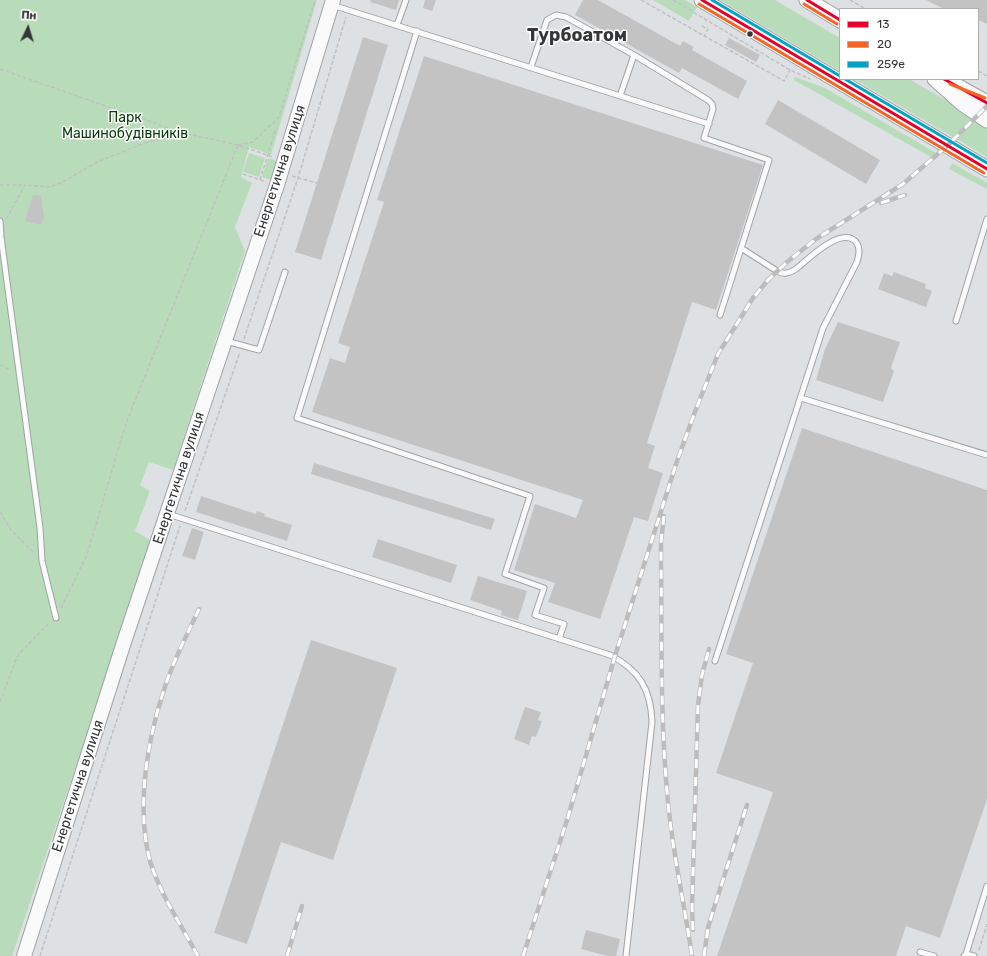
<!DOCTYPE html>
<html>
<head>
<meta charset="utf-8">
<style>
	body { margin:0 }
	#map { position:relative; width:987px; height:956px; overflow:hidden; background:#dee1e4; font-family:Rubik,sans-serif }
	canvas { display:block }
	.legend { position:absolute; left:839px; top:8px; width:140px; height:72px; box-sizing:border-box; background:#fff; border:1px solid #aeafaf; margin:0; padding:5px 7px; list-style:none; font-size:12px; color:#353638 }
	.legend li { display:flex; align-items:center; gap:8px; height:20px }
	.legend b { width:20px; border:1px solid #aeafaf }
	.north { position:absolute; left:8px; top:8px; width:40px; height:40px; -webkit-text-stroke:3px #fff; paint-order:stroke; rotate:4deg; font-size:11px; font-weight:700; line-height:16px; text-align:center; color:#353638 }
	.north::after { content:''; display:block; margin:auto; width:14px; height:18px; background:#353638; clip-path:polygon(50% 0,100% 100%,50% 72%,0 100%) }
</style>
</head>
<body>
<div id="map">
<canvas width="987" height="956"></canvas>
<ul class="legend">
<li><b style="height:5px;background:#e4002b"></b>13</li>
<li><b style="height:5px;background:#f26522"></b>20</li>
<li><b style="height:5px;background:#03a3c6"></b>259е</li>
</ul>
<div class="north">Пн</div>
</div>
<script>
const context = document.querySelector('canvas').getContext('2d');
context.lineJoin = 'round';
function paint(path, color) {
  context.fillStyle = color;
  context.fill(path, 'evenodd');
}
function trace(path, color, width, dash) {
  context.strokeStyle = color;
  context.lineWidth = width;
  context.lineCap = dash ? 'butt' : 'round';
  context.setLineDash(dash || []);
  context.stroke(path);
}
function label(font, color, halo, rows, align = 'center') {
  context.font = font + ' Rubik,sans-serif';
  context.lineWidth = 3;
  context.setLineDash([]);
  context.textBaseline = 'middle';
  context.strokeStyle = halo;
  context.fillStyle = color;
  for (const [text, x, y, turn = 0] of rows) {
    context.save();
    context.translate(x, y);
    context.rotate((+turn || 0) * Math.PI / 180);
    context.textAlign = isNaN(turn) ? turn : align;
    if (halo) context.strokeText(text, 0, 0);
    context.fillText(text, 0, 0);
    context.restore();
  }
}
paint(new Path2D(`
	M 0,0 L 317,0 L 271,155 L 249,147 L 241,177 L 252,183 L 235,227 L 245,251 L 173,470 L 149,462 L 140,485 L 150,491 L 135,531 L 150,540 L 121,632 L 12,956 L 0,956 Z
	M 653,0 L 685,0 L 697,7 L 689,21 Z
	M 720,0 L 775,0 L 840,38 L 840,71 Z
	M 795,77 L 825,88 L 936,153 L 931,157 L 794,80 Z
	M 854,79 L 909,79 L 987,124 L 987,157 Z
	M 249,153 L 265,158 L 259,177 L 243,172 Z
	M 268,158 L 277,161 L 271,180 L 262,177 Z
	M 952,163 L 987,183 L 987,189 L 949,169 Z`), '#b8dcb9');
paint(new Path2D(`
	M 371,0 L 399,0 L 396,10 L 370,2 Z
	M 425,0 L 436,0 L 432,11 L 423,8 Z
	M 583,0 L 598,0 L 680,46 L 683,41 L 694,47 L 692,50 L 747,81 L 738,99 L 682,68 L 679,73 L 575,15 Z
	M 926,0 L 987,0 L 987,24 L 978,20 L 978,9 L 944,9 Z
	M 363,37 L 388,45 L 321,260 L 295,252 Z
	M 729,38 L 760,55 L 756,62 L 725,45 Z
	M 424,56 L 763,165 L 716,310 L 692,302 L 647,443 L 655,446 L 648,468 L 663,473 L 648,521 L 634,517 L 600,619 L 548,602 L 555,583 L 514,570 L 535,504 L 576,518 L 583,500 L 312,412 L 330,358 L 345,363 L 350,347 L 338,343 L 384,202 L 377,200 Z
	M 778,100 L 880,160 L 866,184 L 765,124 Z
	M 33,195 L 41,196 L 44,218 L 41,225 L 25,221 Z
	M 894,272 L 926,284 L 925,288 L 932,291 L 926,307 L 878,289 L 884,273 L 892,276 Z
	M 838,322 L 900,342 L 891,368 L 894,371 L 883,402 L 816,380 L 825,349 Z
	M 802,428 L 987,490 L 987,799 L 940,938 L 906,926 L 896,956 L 717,956 L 773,792 L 716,773 L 753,663 L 726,654 Z
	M 314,463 L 495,519 L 491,530 L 311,474 Z
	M 201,496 L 256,514 L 257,511 L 265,514 L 264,516 L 292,525 L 287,541 L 196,512 Z
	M 192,528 L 204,532 L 195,560 L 182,556 Z
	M 378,539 L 457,565 L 451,583 L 372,557 Z
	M 478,576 L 527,591 L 518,620 L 501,615 L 502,611 L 470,600 Z
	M 311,640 L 397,668 L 333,860 L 281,842 L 247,944 L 214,933 Z
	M 525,707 L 541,712 L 538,720 L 542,721 L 536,737 L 532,736 L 529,745 L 514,739 Z
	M 586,930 L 620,939 L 616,956 L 607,956 L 581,949 Z`), '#c3c3c4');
const lane = new Path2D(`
	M 332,5 L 709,124
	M 397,25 L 406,0
	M 417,31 L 297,418 L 530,496 L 505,574 L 544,588 L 535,615 L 564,624 L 559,639
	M 531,67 L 547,20 L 556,15 L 566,17 L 634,55 L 708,100 L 712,104 L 713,109 L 704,138 L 769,160 L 720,315
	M 620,96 L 634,55
	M 0,221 L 1,237 L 40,528 L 42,561 L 56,618
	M 956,321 L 987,219
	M 226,341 L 259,350 L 285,272
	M 801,398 L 987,455
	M 168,514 L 610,655 C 639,670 651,689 652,722 L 626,956
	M 715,661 L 823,328 L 857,262 C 859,256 861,247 855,241 C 840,227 807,260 796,269 C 789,273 784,275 777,271 L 741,248
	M 920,952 L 934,956
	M 966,954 L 974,956
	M 964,956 L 966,954 L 987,886`);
const secondary = new Path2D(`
	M 24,956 L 124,642 L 277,185 L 333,0`);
const primary = new Path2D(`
	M 702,0 L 987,169
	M 807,0 L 840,20
	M 935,79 L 962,103 L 987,120
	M 944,79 L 987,103`);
trace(lane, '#a1a3a5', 7);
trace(secondary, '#a1a3a5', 16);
trace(primary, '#a1a3a5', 17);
trace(new Path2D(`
	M 641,0 L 784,81 L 790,70
	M 673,0 L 790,70 L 810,79
	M 850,0 L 866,9
	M 702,26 L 708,29 L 704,37
	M 0,69 L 183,133 L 238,145 L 273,157
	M 978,71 L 987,76
	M 238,145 L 253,142 L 279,117 L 315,0
	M 243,174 L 266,182
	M 292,176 L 317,183
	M 260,180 L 276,128
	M 0,185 L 25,185
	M 6,219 L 25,185 L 49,187 L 61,183 L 97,162 L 145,143 L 183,133
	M 244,339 L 298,178 L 346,17
	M 0,365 L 11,370
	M 185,511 L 240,352
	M 0,512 L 11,530 L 34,553
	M 61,608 L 87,555 L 126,423 L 238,145
	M 0,702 L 18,655 L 50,622
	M 979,950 L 987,924
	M 40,956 L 180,526`), '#bfc1c1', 1.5, [4, 2]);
trace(lane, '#fafafb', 5);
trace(secondary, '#fafafb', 14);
trace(primary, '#fafafb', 15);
const rail = new Path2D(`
	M 881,203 L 905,195
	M 664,516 L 661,542 L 661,560 C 662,636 660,714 667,791 C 671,846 684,901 692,956
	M 693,930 L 692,907 L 698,705 L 702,675 L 709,649
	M 198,956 C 181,925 160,894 150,861 C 136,809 147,740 164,690 C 172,663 187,635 199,609
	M 287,956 L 302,906
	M 523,956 L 568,817 L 615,656 L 677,461 L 696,409 L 718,354 L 753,298 L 768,280 L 787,262 L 816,239 L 903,184 L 947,146 L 987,106
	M 704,956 L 708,928 L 713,911 L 747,805`);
trace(rail, '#bcbcbd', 4.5);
trace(rail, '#fff', 3, [9]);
trace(new Path2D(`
	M 702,0 L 987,169
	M 807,0 L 840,20
	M 944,79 L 987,103`), '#e4002b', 3);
trace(new Path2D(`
	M 699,4 L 984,173
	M 804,4 L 837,24
	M 950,84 L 985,98`), '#f26522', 3);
trace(new Path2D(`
	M 712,0 L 840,76
	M 845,79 L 987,163`), '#03a3c6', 3);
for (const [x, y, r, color] of [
	[750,34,3.5,"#353638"]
]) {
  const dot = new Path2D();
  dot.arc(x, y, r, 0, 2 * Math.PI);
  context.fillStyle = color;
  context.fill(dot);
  trace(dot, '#fff', 1.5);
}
label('14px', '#073b08', '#fff', [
	["Парк",125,118],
	["Машинобудівників",125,134]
]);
label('14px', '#353638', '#fff', [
	["Енергетична вулиця",280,171,-72],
	["Енергетична вулиця",179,478,-72],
	["Енергетична вулиця",78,786,-72]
]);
label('bold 18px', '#353638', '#fff', [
	["Турбоатом",577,36]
]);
</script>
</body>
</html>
